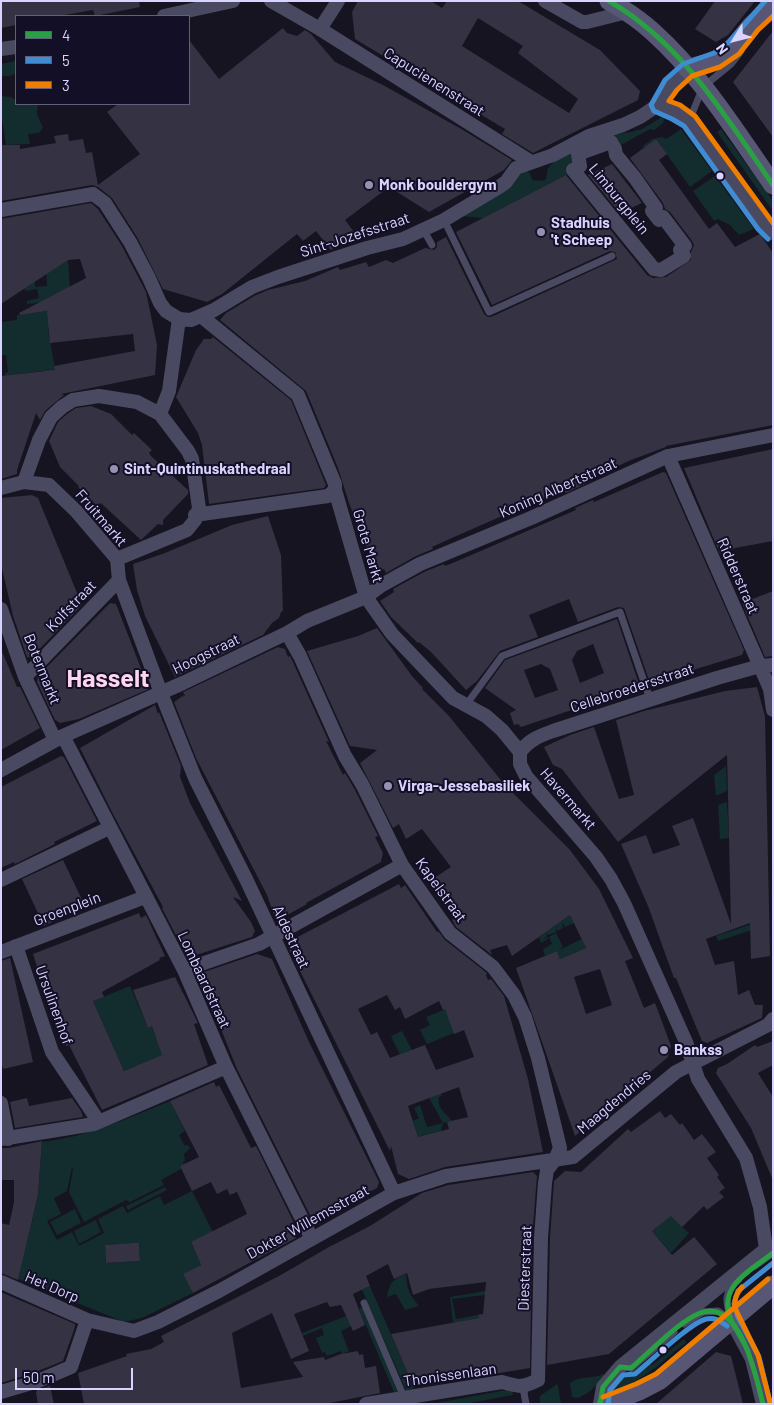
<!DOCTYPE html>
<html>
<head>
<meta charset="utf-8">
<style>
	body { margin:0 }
	#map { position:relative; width:774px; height:1405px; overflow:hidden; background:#161421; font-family:Barlow,sans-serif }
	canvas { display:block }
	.frame { position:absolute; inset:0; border:2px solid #d9d4ff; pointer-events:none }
	.legend { position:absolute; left:15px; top:15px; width:175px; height:90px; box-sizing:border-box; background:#130f26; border:1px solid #625e7d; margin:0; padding:6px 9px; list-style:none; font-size:15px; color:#d9d4ff }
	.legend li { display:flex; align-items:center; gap:10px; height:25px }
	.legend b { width:25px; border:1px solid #625e7d }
	.north { position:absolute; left:709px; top:15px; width:50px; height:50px; -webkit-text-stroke:4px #130f26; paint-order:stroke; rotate:234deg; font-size:14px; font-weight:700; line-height:20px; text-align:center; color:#d9d4ff }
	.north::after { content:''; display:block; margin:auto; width:18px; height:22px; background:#d9d4ff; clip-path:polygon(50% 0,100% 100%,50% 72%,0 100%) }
	.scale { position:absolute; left:15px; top:1368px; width:118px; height:22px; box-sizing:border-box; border:2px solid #d9d4ff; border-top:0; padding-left:6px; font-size:15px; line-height:18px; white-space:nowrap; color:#d9d4ff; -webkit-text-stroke:4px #130f26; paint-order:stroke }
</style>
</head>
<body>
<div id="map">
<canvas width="774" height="1405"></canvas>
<div class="frame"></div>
<ul class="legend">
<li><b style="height:6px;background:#2aa044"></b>4</li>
<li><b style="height:6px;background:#408cd2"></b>5</li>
<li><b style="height:6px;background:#ef7d00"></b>3</li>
</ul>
<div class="north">N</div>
<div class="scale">50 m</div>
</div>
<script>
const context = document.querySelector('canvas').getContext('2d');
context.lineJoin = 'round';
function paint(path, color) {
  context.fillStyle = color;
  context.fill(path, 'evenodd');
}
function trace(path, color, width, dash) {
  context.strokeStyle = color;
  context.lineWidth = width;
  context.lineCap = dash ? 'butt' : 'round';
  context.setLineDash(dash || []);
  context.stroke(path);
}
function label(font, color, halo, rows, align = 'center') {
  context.font = font + ' Barlow,sans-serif';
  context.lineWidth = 4;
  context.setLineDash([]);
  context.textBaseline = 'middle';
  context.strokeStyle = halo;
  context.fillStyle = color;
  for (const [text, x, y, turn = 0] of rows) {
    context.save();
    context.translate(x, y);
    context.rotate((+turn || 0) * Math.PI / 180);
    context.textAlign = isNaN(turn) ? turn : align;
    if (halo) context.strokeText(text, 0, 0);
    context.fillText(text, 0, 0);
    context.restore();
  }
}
paint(new Path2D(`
	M 16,61 L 16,73 L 10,76 L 1,76 L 1,64 Z
	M 1,96 L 11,97 L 16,100 L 16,104 L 36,104 L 38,105 L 37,114 L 43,128 L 39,133 L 28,134 L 30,144 L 6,145 L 1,113 Z
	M 662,117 L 664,119 L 663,123 L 654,130 L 650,129 L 621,145 L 619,141 L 613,146 L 578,154 L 574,171 L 483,218 L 460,216 L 517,174 L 527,171 L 530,173 L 532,180 L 543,181 L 546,179 L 548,168 L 557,158 L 610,135 L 631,132 L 642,129 Z
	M 681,129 L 712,171 L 690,187 L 656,139 L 644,148 L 643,146 L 652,139 L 663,137 L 666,139 Z
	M 721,129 L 773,201 L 773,211 L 717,132 Z
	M 715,176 L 754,229 L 739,235 L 730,225 L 718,219 L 714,221 L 693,191 Z
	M 68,260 L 70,287 L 76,298 L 27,304 L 27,301 L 39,298 L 37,289 L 25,291 L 21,272 L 34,269 L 35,287 L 47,286 L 46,261 Z
	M 56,310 L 74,323 L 48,329 L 56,375 L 41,371 L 5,376 L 5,373 L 8,372 L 6,355 L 1,355 L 1,322 L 17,320 L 17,315 Z
	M 726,766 L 727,791 L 716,796 L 714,775 Z
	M 727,802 L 729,838 L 720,839 L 718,805 Z
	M 570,915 L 574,923 L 565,927 L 563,923 L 562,924 L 563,928 L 557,931 L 556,929 L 556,932 L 549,935 L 546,934 L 547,936 L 543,939 L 548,937 L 548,939 L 541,943 L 539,937 Z
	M 752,924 L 752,930 L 718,941 L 716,936 Z
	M 556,933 L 563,947 L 557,951 L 582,939 L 586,948 L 560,959 L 557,951 L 545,956 L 543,949 L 552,944 L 549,937 Z
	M 130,986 L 148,1028 L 152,1026 L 163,1055 L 124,1071 L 93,1001 Z
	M 461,1003 L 454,1033 L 427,1044 L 420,1030 L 430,1025 L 426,1017 Z
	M 402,1031 L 412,1050 L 400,1055 L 391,1036 Z
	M 439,1090 L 442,1096 L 439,1097 C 437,1110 446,1112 452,1121 L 443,1123 L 441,1131 L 418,1137 L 413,1121 L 419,1118 L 414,1108 L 420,1105 L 427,1127 L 443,1123 L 429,1098 Z
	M 170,1101 L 185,1131 L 179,1135 L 185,1146 L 188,1145 L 190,1148 L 184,1154 L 185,1161 L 183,1162 L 184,1164 L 180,1166 L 181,1169 L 161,1180 L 164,1185 L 130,1202 L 126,1200 L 84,1222 L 69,1192 L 73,1170 L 72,1167 L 67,1191 L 54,1198 L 61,1214 L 47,1221 L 57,1240 L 72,1232 L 79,1246 L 104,1233 L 98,1219 L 123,1206 L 127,1213 L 160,1196 L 164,1205 L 192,1191 L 213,1232 L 191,1243 L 201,1265 L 184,1274 L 193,1293 L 142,1318 L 124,1322 L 18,1279 L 38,1196 L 42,1142 C 87,1137 128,1118 170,1101 ZM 139,1243 L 140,1261 L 106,1263 L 105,1245 Z
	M 646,1166 L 682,1227 L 689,1233 L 671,1253 L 646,1224 Z
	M 165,1187 L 167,1190 L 128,1210 L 126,1206 Z
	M 75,1209 L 81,1223 L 57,1235 L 50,1222 Z
	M 96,1220 L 101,1232 L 79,1244 L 74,1231 Z
	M 406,1274 C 407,1289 409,1294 419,1306 L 405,1310 L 396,1294 L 387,1297 C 390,1282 392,1280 406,1274 Z
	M 370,1286 L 414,1388 L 406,1390 L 362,1290 Z
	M 485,1291 L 485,1295 L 452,1299 L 456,1319 L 478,1315 L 479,1318 L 453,1323 L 450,1297 Z
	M 363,1307 L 400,1391 L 394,1392 L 359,1309 Z
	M 346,1316 L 351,1326 L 341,1331 L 349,1351 L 342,1354 L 341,1351 L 327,1356 L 325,1352 L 322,1353 L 316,1338 L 324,1335 L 322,1328 L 303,1336 L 302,1333 Z
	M 649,1336 L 589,1392 L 578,1398 L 572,1397 L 570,1383 C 580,1375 592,1379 604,1374 C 612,1371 640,1344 649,1336 Z
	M 684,1339 L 686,1343 C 675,1350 666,1360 655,1368 C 640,1379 626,1387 609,1394 L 608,1390 L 615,1381 L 648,1360 L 652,1365 Z
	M 557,1384 L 558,1386 L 561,1404 L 540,1404 L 540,1396 Z
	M 512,1389 L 513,1395 L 464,1404 L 431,1404 Z`), '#132c2d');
paint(new Path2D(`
	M 1,1 L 139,1 L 140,7 L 95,16 L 93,10 L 59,16 L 16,16 L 16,25 L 1,28 Z
	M 358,1 L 431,1 L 442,8 L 447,1 L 518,1 L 600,50 L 640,91 L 638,100 L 533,153 L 502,134 L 505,129 L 355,39 L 352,12 ZM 478,18 L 523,46 L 518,53 L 578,99 L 569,113 L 462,46 Z
	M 715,1 L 755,1 L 728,35 L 716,42 L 695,29 Z
	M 283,28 L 287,33 L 297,36 L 305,30 L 311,34 L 335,62 L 383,85 L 463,130 L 512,160 L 504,170 L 429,212 L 389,187 L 345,220 L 354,232 L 331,250 L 316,231 L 303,241 L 297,234 L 222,294 L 207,302 L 163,289 L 137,237 L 112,198 L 98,187 L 92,185 L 1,201 L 1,145 L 20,145 L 20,149 L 56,143 L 54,136 L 68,134 L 69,141 L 83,139 L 86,153 L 92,152 L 98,185 L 140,154 L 107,112 L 118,104 L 189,104 L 189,40 L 219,79 Z
	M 773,31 L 773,137 L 733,82 Z
	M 656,139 L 667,154 L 659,160 L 709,229 L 717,223 L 735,247 L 760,234 L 773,253 L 773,425 L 666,446 L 666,447 L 631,460 L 589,479 L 589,482 L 566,493 L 564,489 L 454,537 L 432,547 L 433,549 L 416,556 L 386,573 L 384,569 L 377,573 L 349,503 L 338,468 L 306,391 L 220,320 L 226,313 L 256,295 L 268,290 L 305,281 L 338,267 L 340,270 L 366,262 L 369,267 L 386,260 L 393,263 L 425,248 L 434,250 L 437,247 L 437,242 L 446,237 L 484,314 L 488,317 L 491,317 L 617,259 L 615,252 L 610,251 L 492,305 L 456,232 L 566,175 L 647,275 L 653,278 L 666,277 L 691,260 L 691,252 L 694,245 L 692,241 L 670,212 L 665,209 L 663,203 L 630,158 Z
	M 612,164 L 642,203 L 620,213 L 588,175 Z
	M 91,203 L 98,209 L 122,246 L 146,292 L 157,345 L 155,375 L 61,394 L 64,395 L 45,411 L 40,420 L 36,413 L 17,470 L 17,474 L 1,479 L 1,376 L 55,370 L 54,366 L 135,351 L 133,334 L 50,343 L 47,311 L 20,315 L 19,313 L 86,278 L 80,259 L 68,260 L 1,304 L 1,219 Z
	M 213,337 L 291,400 L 326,485 L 324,488 L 209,504 L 202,445 L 198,433 L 176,397 L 196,350 L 204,339 L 211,339 Z
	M 91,406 L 111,414 L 132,435 L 134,433 L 152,450 L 149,453 L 151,456 L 188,490 L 188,494 L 163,520 L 163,525 L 158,524 L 141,540 L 103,505 L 100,503 L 97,506 L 79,488 L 78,485 L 60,467 L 49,441 L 58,422 L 67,414 L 76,408 Z
	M 773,449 L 773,541 L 735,548 L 720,554 L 684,468 Z
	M 663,472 L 666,473 L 744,650 L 742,655 L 650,683 L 624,608 L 618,607 L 578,622 L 569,599 L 529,615 L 538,637 L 500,651 L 477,681 L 466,690 L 431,652 L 419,642 L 418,643 L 391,617 L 380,601 L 394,592 L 393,589 L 424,572 L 444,564 L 445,566 L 455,562 L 576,510 L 575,508 L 593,500 L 594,502 Z
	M 32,495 L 38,498 L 82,605 L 31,658 L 27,657 L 13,616 L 1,564 L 1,498 Z
	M 268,516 L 281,555 L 283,611 L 281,612 L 279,618 L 272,623 L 263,635 L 175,677 L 145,616 L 137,590 L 133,564 L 165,553 L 232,525 Z
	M 773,591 L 773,656 L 765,657 L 742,603 Z
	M 110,603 L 116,604 L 149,689 L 79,719 L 60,723 L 55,720 L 37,682 L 38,676 Z
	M 617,619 L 640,687 L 521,727 L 518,724 L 514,725 L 510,713 L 516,710 L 485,688 L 505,660 ZM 593,644 L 604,673 L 580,683 L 572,660 L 577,651 ZM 541,664 L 550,669 L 558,690 L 535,698 L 524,670 Z
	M 377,628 L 412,676 L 423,688 L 422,689 L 449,716 L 504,784 L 570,850 L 599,889 L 633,958 L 625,961 L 644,1008 L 655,1003 L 671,1046 L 668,1057 L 575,1136 L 516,968 L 557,951 L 560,959 L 586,948 L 570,915 L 512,956 L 507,945 L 490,950 L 492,955 L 456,927 L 452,920 L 456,917 L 431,880 L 451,867 L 422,829 L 406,839 L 399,824 L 393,828 L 360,763 L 377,750 L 350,746 L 307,651 L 358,636 ZM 600,969 L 612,1005 L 586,1014 L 574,977 Z
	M 278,647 L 285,649 L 288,657 L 290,656 L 292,660 L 329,742 L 326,741 L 343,775 L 345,773 L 354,788 L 378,836 L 375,837 L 383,853 L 381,862 L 306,903 L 307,904 L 282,918 L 274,915 L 267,895 L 196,758 L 174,702 L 184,695 L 183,697 L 185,696 L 183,692 Z
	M 1,649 L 17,687 L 20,687 L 40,728 L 1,750 Z
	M 757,687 L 765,716 L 770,956 L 751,959 L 750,923 L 706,939 L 715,965 L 734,961 L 738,995 L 749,990 L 755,1005 L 763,1005 L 762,1018 L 707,1043 L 702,1041 L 676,978 L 674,978 L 648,906 L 621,844 L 646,835 L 653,854 L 680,845 L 672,826 L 693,818 L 731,924 L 727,755 L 618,842 L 562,769 L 553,765 L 544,747 L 570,735 L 594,727 L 619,799 L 634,795 L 616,720 L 644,711 L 725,691 Z
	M 155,705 L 158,714 L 159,712 L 181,766 L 180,777 L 190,803 L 242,901 L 233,897 L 251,922 L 255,931 L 252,937 L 193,956 L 186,953 L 183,949 L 162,908 L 163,907 L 113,814 L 80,748 Z
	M 61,756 L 64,757 L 97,821 L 54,842 L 55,844 L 15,864 L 14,862 L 1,868 L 1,787 Z
	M 63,860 L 85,906 L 44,926 L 22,879 Z
	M 399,884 L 401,888 L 405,885 L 437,932 L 438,931 L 445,940 L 487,973 L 486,975 L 488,980 L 491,979 L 504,996 L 528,1079 L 543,1152 L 445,1167 L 409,1179 L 398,1174 L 391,1146 L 390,1151 L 288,947 L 290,941 ZM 387,995 L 395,1010 L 400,1007 L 405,1019 L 439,1001 L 443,1010 L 445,1009 L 454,1034 L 464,1030 L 474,1057 L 436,1070 L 425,1045 L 390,1058 L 377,1032 L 371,1035 L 358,1009 ZM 459,1087 L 468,1117 L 447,1122 L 449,1129 L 418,1137 L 408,1106 Z
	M 139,913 L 141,918 L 146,915 L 165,956 L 159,958 L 160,960 L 102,992 L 104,997 L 93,1001 L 124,1071 L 162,1055 L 152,1026 L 148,1028 L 133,990 L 175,977 L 198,1023 L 194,1024 L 208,1065 L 102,1110 L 69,1045 L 66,1046 L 50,1006 L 53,1004 L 45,992 L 33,954 Z
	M 257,954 L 272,959 L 309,1042 L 379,1182 L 377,1188 L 313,1221 L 237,1069 L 223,1034 L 199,983 L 204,972 Z
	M 10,958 L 33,1062 L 3,1069 L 1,1061 L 1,961 Z
	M 773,1041 L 773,1065 L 758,1073 L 773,1097 L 772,1178 L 751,1128 L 716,1073 L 718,1068 L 727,1064 L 755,1045 L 757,1047 Z
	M 214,1082 L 216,1087 L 219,1085 L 251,1148 L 256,1146 L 297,1229 L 293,1232 L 296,1238 L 193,1293 L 183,1274 L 201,1265 L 191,1242 L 247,1214 L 237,1192 L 230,1195 L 227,1189 L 217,1194 L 211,1182 L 192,1191 L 180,1166 L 199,1157 L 170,1101 Z
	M 27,1098 L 29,1106 L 72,1098 L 81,1111 L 83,1117 L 15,1128 L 10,1102 Z
	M 660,1111 L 665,1118 L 671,1114 L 680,1125 L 682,1123 L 694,1140 L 702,1134 L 716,1152 L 707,1158 L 719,1175 L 717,1177 L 725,1188 L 719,1192 L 724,1197 L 707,1210 L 704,1206 L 682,1227 L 671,1216 L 652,1231 L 672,1255 L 694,1237 L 717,1264 L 609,1354 L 547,1365 L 550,1238 L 554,1181 L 565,1171 L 581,1172 L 628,1129 L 631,1132 Z
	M 42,1141 L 38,1195 L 18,1280 L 1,1273 L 1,1223 L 9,1225 L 14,1202 L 14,1180 L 1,1180 L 1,1148 L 9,1148 Z
	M 533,1172 L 537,1176 L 532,1238 L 530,1368 L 439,1383 L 437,1376 L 411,1381 L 391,1334 L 479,1318 L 478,1315 L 483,1314 L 486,1282 L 429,1289 L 413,1295 L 407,1273 L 394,1279 L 388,1264 L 366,1276 L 370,1286 L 353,1294 L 365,1325 L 353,1331 L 341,1305 L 330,1307 L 327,1302 L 294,1314 L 309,1351 L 291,1359 L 272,1313 L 232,1333 L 241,1388 L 303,1377 L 293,1362 L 324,1357 L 325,1360 L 341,1354 L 358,1351 L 359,1355 L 363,1354 L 365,1368 L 376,1366 L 380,1393 L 325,1404 L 84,1404 L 78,1373 L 127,1356 L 126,1354 L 151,1349 L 164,1342 L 161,1336 L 279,1276 L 329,1247 L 370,1226 L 422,1193 L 448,1185 Z
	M 133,1243 L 139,1243 L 140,1261 L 106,1263 L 105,1245 Z
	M 1,1292 L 75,1324 L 75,1327 L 63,1361 L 33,1373 L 1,1383 Z
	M 716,1352 L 731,1356 L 743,1404 L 656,1404 Z
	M 50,1386 L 54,1404 L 38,1404 L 36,1393 L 37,1390 Z`), '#343243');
trace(new Path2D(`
	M 689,121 L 703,87 L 731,64 L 741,51
	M 444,220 L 489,312 L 612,256
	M 423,229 L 432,245
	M 466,705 L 502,656 L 620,612 L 650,699
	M 755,1266 L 773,1253
	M 364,1303 L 404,1397
	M 731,1318 C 725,1301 724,1292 739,1279
	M 684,1324 L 703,1312 L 718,1311 L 730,1319
	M 623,1367 L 631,1368 L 674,1332
	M 526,1404 L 524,1393 L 526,1386`), '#4a4962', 7);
trace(new Path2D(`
	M 271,1 L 320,29 L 531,162
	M 545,1 L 582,22 L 587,22 L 627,12
	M 164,16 L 233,1
	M 320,29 L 338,1
	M 1,49 L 16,47
	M 658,105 L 676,112 L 689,121 L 764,225 L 773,233
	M 611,142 L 615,149 L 616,155 L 635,178 L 656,208 L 652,211 L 659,220 L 663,217 L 685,246 L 680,250 L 684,256 L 661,270 L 654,269 L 573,170 L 580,166 L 578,154 Z
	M 1,210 L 93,194 L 105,203 L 130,242 L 149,278 L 160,303 L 166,311 L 179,319 L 191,320 L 214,310 L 252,287 L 278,277 L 367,248 L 403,239 L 444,220 L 499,187 L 506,182 L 516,168 L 553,155 L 589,136 L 623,125 L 640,117 L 658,105 L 671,85 L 688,69
	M 201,316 L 298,395 L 335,484 L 335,490
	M 160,414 L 169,391 L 179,319
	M 668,456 L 770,689 L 773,710
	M 24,482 L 39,440 L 51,417 L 62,407 L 73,400 L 99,396 L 137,402 L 160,414 L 188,451 L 192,459 L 199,508 L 195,520 L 187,530 L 117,559
	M 1,488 L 24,482 L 49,485 L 76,511 L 117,559 L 119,580 L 161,693 L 195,778 L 246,879 L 394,1193
	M 195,515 L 328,496 L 335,490 L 366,597 L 392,634 L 453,698 L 486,716 L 502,730 L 520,752 L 520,764 L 526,776 L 596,857 L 611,879 L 624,903 L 686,1042 L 698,1079 L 746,1158 L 760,1207 L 766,1249 L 620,1367 L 603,1387 L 600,1404
	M 1,609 L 25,677 L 55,740
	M 287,633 L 300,656 L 345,756 L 362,784 L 402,865 L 450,933 L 493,967 L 514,995 L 525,1017 L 538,1058 L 560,1148 L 555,1160 L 547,1170 L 545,1183 L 541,1238 L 538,1380 C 522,1388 519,1387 502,1382 L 366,1404
	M 25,677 L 119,580
	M 63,736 L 184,970 L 226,1067 L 312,1239
	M 520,752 C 529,740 539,736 553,731 L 717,678 L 760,666 L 773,665
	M 1,770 L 63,736 L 183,683 L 287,633 L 307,621 L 366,597 L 382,585 L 420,564 L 531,518 L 668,456 L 773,435
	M 1,880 L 109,828
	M 16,946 L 52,1052 L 99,1122
	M 1,952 L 145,897
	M 184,970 L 259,944 L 402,865
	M 1,1103 L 8,1139
	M 1,1139 L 94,1124 L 226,1067
	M 1,1282 L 87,1320 L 134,1331 L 158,1322 L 219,1291 L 394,1193 L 446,1176 L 573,1157 L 676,1072 L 768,1025 L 773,1019
	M 731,1320 L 752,1359 L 763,1404
	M 1,1392 L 38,1381 L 71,1367 L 87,1320`), '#4a4962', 14);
trace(new Path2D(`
	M 609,1 C 625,10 640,20 653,32 C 701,75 736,132 773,185
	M 688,69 C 697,65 709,64 718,59 C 732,52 741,38 751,26 C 759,18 767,13 773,3
	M 606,1404 L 639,1391 L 660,1380 L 773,1285`), '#575674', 19);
trace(new Path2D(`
	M 609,1 C 682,43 726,117 773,185
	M 748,1351 C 743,1340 736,1330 731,1320 C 717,1286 750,1271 773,1253
	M 600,1404 L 603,1387 L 620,1367 L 631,1368 C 650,1352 678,1322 700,1313 C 741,1298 756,1377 763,1404`), '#2aa044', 5);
trace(new Path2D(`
	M 765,1 L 729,42 L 714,53 L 683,64 L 665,80 L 651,105 L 654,111 L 672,119 L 684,126 L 758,229 L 768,239
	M 770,1402 L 759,1357 L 738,1317 L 734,1304 L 738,1291 L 773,1263
	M 608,1404 L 610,1390 L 623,1375 L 635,1374 C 650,1362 690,1323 706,1319 C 715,1317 720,1321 727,1326`), '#408cd2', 5);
trace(new Path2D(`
	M 773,16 L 758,30 L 739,54 L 720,67 L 692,76 L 677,90 L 669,101 L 680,105 L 695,116 L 773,223
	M 742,1287 C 736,1294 734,1299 735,1308 L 758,1355 L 770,1402
	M 603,1397 L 636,1384 L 656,1374 L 768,1279`), '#ef7d00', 5);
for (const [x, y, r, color] of [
	[720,176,4.5,"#d9d4ff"],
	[369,185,5,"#9591b1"],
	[541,232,5,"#9591b1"],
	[114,469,5,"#9591b1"],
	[388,786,5,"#9591b1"],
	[664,1050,5,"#9591b1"],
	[663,1350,4.5,"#d9d4ff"]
]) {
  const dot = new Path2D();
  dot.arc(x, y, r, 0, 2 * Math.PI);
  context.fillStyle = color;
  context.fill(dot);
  trace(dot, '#130f26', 2);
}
label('15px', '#d9d4ff', '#130f26', [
	["Capucienenstraat",434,82,32],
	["Limburgplein",619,199,51],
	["Sint-Jozefsstraat",355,235,-18],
	["Koning Albertstraat",558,488,-24],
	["Fruitmarkt",101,518,49],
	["Grote Markt",368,546,74],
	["Ridderstraat",738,576,66],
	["Kolfstraat",71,606,-46],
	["Hoogstraat",206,654,-26],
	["Botermarkt",42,669,68],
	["Cellebroedersstraat",632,688,-18],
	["Havermarkt",568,799,49],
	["Kapelstraat",441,890,54],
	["Groenplein",67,909,-21],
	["Aldestraat",291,937,65],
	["Lombaardstraat",204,980,65],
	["Ursulinenhof",54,1005,70],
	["Maagdendries",614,1102,-40],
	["Dokter Willemsstraat",308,1222,-29],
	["Diesterstraat",525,1268,-88],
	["Het Dorp",52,1287,23],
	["Thonissenlaan",450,1375,-8]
]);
label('bold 15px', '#d9d4ff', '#130f26', [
	["Monk bouldergym",379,185],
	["Stadhuis",551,223],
	["'t Scheep",551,240],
	["Sint-Quintinuskathedraal",124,469],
	["Virga-Jessebasiliek",398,786],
	["Bankss",674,1050]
], 'left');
label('bold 25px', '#ffd6f0', '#130f26', [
	["Hasselt",108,679]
]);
</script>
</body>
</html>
